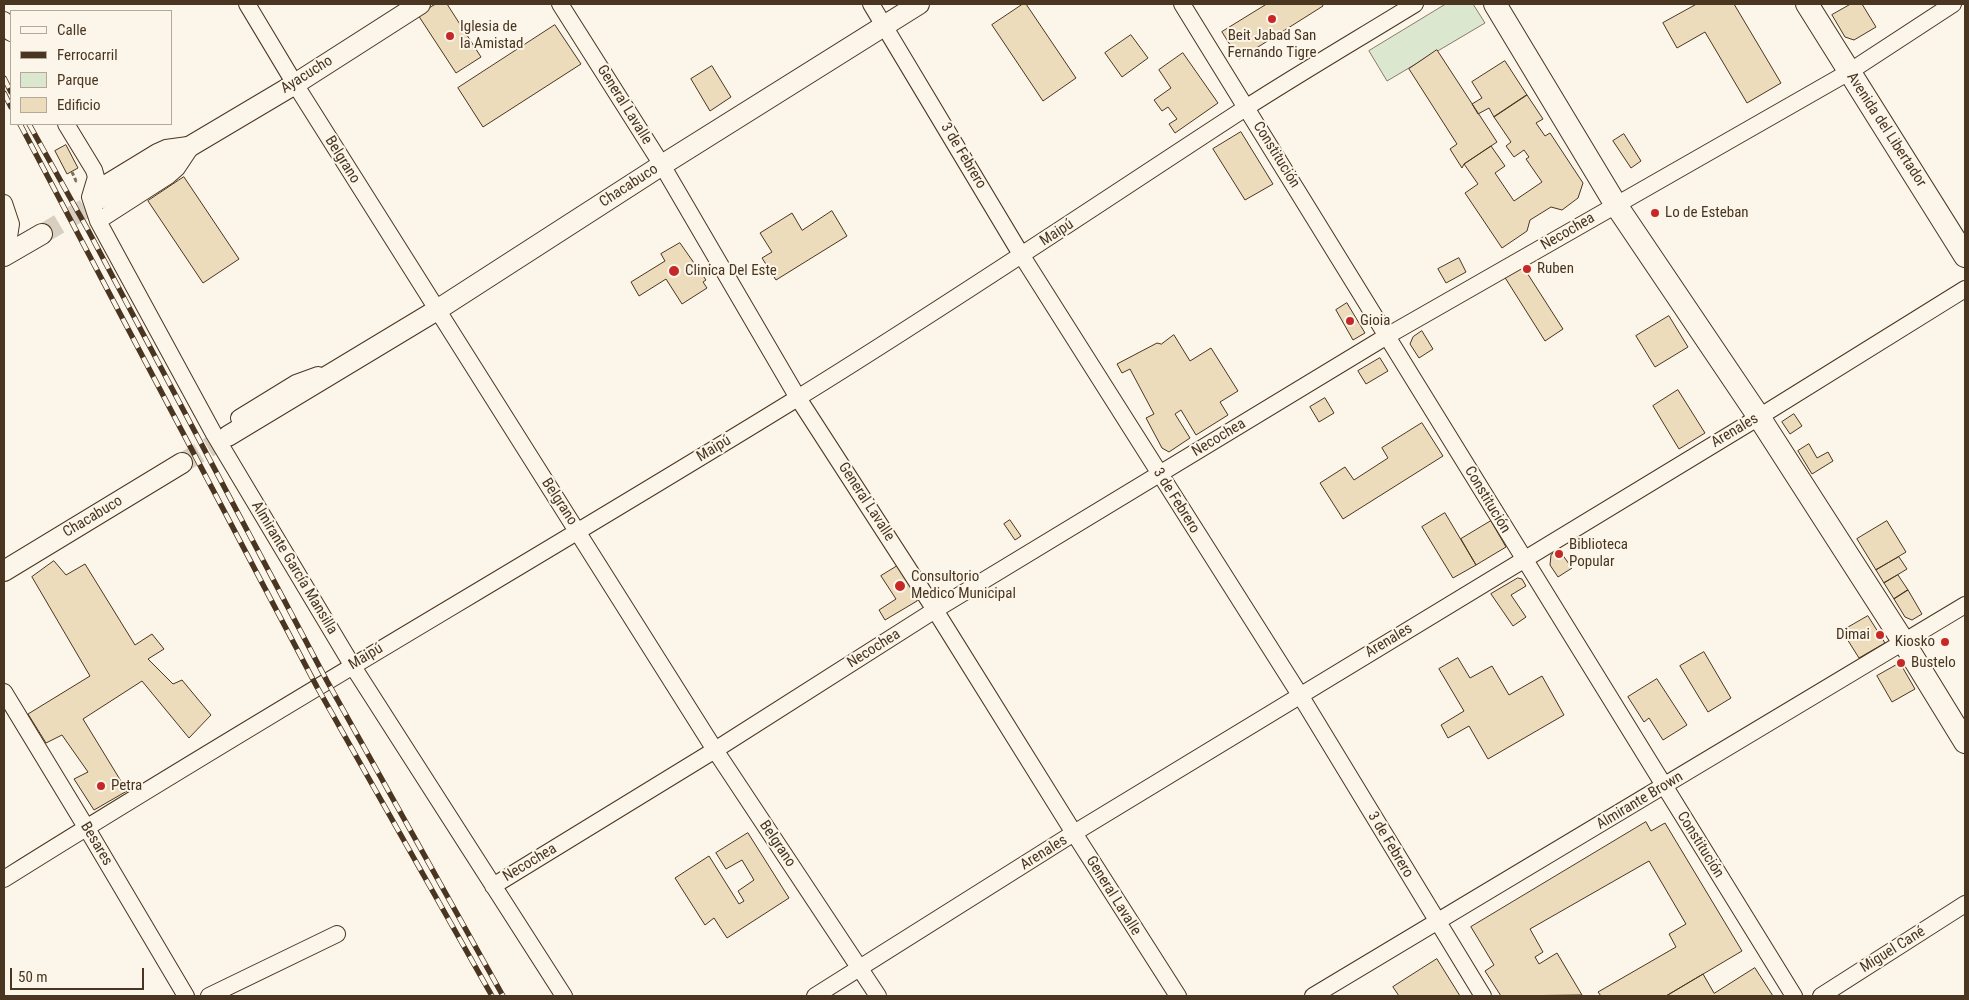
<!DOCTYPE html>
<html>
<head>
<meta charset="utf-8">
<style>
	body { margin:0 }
	#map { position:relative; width:1969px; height:1000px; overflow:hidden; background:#fbf6e9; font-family:"Roboto Condensed",sans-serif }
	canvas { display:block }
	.frame { position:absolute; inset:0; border:5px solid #4a3520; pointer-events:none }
	.legend { position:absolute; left:10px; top:10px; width:162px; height:115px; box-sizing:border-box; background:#fbf6e9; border:1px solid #b4a999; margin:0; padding:6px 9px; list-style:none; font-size:15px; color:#4a3520 }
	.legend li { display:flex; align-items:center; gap:10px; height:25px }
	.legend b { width:25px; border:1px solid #b4a999 }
	.scale { position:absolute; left:10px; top:968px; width:134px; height:22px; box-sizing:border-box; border:2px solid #4a3520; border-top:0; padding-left:6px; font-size:15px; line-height:18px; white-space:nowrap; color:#4a3520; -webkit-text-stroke:4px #fbf6e9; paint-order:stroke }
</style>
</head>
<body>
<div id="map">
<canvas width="1969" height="1000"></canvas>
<div class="frame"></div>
<ul class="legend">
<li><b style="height:6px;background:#fbf6e9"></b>Calle</li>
<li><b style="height:6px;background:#4a3520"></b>Ferrocarril</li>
<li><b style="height:14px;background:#dce7d0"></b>Parque</li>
<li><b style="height:14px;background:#ecdcbc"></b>Edificio</li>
</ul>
<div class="scale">50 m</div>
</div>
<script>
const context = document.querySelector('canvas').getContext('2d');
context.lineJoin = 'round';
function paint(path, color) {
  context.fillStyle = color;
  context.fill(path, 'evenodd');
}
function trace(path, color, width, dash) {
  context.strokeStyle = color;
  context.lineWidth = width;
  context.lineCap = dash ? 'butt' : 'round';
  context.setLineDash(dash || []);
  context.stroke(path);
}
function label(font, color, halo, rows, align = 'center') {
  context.font = font + ' "Roboto Condensed",sans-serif';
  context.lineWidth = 4;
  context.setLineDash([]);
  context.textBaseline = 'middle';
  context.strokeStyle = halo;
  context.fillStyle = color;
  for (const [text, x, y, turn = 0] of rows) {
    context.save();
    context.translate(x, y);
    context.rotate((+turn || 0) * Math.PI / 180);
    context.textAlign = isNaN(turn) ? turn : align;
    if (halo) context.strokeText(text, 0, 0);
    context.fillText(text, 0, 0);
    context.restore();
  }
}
const green = new Path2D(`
	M 1446,4 L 1473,4 L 1485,23 L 1387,81 L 1369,51 Z`);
paint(green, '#dce7d0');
trace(green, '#887966', 1);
const building = new Path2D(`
	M 436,4 L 447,4 L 481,57 L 456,73 L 418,15 Z
	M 1023,4 L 1026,4 L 1076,78 L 1043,101 L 992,25 Z
	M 1267,4 L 1322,4 L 1323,6 L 1239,59 L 1222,32 Z
	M 1697,4 L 1734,4 L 1781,83 L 1747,103 L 1705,32 L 1677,48 L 1663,23 Z
	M 1851,4 L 1862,4 L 1876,27 L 1854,40 L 1845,37 L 1832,15 Z
	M 555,25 L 581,64 L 483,127 L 458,88 Z
	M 1131,35 L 1148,58 L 1122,77 L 1105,53 Z
	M 1437,50 L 1497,142 L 1464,164 L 1462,168 L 1450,149 L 1457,144 L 1409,69 Z
	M 1183,53 L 1218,103 L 1175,133 L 1169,124 L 1177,119 L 1168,107 L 1162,111 L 1154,100 L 1171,88 L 1159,70 Z
	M 1505,61 L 1527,95 L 1494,117 L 1489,108 L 1478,114 L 1472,104 L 1482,98 L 1472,82 Z
	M 712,66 L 731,97 L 710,111 L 691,79 Z
	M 1527,95 L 1543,119 L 1536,123 L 1545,136 L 1550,133 L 1583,183 L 1578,198 L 1562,210 L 1551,207 L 1530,220 L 1527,231 L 1502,248 L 1465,193 L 1478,184 L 1464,164 L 1491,146 L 1505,166 L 1495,173 L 1514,201 L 1542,182 L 1526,159 L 1529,157 L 1524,150 L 1514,157 L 1506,146 L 1511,142 L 1494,117 Z
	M 1241,132 L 1273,184 L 1245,200 L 1213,149 Z
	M 1624,134 L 1641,161 L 1631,168 L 1613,141 Z
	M 66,145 L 78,168 L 67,174 L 55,151 Z
	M 184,177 L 239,259 L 203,283 L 148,201 Z
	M 832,211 L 847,236 L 776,280 L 762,258 L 772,252 L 760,233 L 792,213 L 802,230 Z
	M 680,243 L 706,280 L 703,282 L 707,288 L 682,304 L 666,279 L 639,296 L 631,282 L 665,261 L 661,254 Z
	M 1459,258 L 1466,272 L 1446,283 L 1438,269 Z
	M 1522,265 L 1563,329 L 1545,341 L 1504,276 Z
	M 1347,303 L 1365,333 L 1353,340 L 1336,310 Z
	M 1669,316 L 1688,347 L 1655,367 L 1636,336 Z
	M 1422,331 L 1433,349 L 1419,358 L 1410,344 L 1413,337 Z
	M 1174,335 L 1190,361 L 1211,348 L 1238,391 L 1220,402 L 1228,415 L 1196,435 L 1181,410 L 1175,414 L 1190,438 L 1169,452 L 1162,448 L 1146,418 L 1154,414 L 1130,369 L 1122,373 L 1117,364 L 1157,343 L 1161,344 Z
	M 1380,358 L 1388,371 L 1366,384 L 1358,371 Z
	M 1678,390 L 1705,433 L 1679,449 L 1653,406 Z
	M 1325,398 L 1334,413 L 1319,422 L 1310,407 Z
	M 1794,414 L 1802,426 L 1790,434 L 1782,422 Z
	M 1422,423 L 1443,456 L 1343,519 L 1320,483 L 1345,467 L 1354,480 L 1388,458 L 1382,448 Z
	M 1809,444 L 1817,458 L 1828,452 L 1833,461 L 1812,474 L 1798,451 Z
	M 1445,513 L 1476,565 L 1453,578 L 1422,527 Z
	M 1010,520 L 1021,536 L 1015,540 L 1004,524 Z
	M 1491,521 L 1506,547 L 1476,565 L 1461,539 Z
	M 1887,521 L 1906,552 L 1876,570 L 1857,539 Z
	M 1559,550 L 1572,568 L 1558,577 L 1550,565 L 1551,555 Z
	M 1899,557 L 1907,569 L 1884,583 L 1876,570 Z
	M 54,561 L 66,575 L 85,564 L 135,645 L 152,634 L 164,649 L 148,659 L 173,684 L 182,680 L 211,715 L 189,738 L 142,681 L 83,719 L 127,791 L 94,810 L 74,779 L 88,772 L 62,735 L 46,743 L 28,714 L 90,676 L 32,577 Z
	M 899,565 L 919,596 L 917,601 L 885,620 L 879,610 L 896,599 L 881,576 Z
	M 1898,575 L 1908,590 L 1894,599 L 1884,583 Z
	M 1518,578 L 1522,579 L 1526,586 L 1511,595 L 1526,617 L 1513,626 L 1491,594 Z
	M 1908,590 L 1922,614 L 1912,620 L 1905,617 L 1894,599 Z
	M 1868,616 L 1885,643 L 1859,658 L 1842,631 Z
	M 1704,652 L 1731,698 L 1708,712 L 1680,666 Z
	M 1458,658 L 1470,678 L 1492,666 L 1509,695 L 1542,676 L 1564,715 L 1488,759 L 1469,726 L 1448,738 L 1441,725 L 1464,711 L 1439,669 Z
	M 1900,663 L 1915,689 L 1892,702 L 1877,676 Z
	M 1657,679 L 1687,725 L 1663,740 L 1649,718 L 1644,722 L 1628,697 Z
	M 1646,822 L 1651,831 L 1665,823 L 1742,951 L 1666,996 L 1601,996 L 1598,992 L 1676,947 L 1669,934 L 1686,924 L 1649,861 L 1530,929 L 1543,952 L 1535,957 L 1539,964 L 1557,953 L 1582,995 L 1501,996 L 1485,971 L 1494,965 L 1471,927 Z
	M 748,833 L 789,898 L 727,938 L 714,918 L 705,925 L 675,878 L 709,856 L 739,904 L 744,901 L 738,891 L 754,880 L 742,860 L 726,869 L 716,853 Z
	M 1437,959 L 1460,996 L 1399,996 L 1393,987 Z
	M 1755,968 L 1773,996 L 1666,996 L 1703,974 L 1714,993 Z`);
paint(building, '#ecdcbc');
trace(building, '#4a3520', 1);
trace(new Path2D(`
	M 42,234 L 103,198
	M 182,463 L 228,436`), '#d8cfc1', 20, [20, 10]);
const minor = new Path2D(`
	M 247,4 L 295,84 L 715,750 L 878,996
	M 560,4 L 662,165 L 798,398 L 935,610 L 1074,833 L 1178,996
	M 871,4 L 1022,256 L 1300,695 L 1483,996
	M 1182,4 L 1794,996
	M 4,20 L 11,33
	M 66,124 L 94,170 L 96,177 L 90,197 L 98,221 L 214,434 L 352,665 L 564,996
	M 93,191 L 157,152 L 166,148 L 188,145
	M 4,203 L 11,224 L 9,237 L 4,239
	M 98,221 L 168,176 L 177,168 L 191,147
	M 239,418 L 296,383 L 318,375
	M 4,692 L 86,827 L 186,996
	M 4,879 C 265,715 533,561 796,399 C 947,306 1095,206 1244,109 C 1300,73 1358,39 1415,4
	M 493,886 L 715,750 L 935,610 L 1387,336 L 1849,72 L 1953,4
	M 209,996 L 337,934
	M 815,996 L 1074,833 L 1759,417 L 1965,289
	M 1313,996 L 1965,605
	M 1821,996 L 1965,904`);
const tertiary = new Path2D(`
	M 103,198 L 295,84 L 420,4
	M 4,256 L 42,234
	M 228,436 L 437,310 L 662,165 L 919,4
	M 4,571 L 182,463`);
const secondary = new Path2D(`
	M 1495,4 L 1616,205 L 1759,417 L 1903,641 L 1965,742
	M 1807,4 L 1965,256`);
trace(minor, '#4a3520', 18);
trace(tertiary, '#4a3520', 22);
trace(secondary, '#4a3520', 24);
trace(new Path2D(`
	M 72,172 L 76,181 L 78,180`), '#7f6f5c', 3, [4, 2.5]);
trace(minor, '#fbf6e9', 16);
trace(tertiary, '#fbf6e9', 20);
trace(secondary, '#fbf6e9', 22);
const rail = new Path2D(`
	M 4,78 L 11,92
	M 4,93 L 11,107
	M 20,124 L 317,687 L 492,996
	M 29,124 L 88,230 L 327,681 L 503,996`);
trace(rail, '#4a3520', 5.5);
trace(rail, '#fbf6e9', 4, [11]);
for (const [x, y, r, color] of [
	[1272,19,5,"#c62828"],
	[450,36,5,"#c62828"],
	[1655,213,5,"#c62828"],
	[1527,269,5,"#c62828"],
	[674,271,6,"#c62828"],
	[1350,321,5,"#c62828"],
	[1559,554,5,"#c62828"],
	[900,586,6,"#c62828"],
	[1880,635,5,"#c62828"],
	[1945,642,5,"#c62828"],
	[1901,663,5,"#c62828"],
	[101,786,5,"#c62828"]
]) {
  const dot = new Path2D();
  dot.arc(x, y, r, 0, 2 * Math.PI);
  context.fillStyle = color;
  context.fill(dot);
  trace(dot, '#fbf6e9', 2);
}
label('15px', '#4a3520', '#fbf6e9', [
	["Iglesia de",460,27],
	["la Amistad",460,44],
	["Beit Jabad San",1272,36,"center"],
	["Fernando Tigre",1272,53,"center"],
	["Lo de Esteban",1665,213],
	["Ruben",1537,269],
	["Clinica Del Este",685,271],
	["Gioia",1360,321],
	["Biblioteca",1569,545],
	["Popular",1569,562],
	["Consultorio",911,577],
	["Medico Municipal",911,594],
	["Dimai",1870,635,"right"],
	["Kiosko",1935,642,"right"],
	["Bustelo",1911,663],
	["Petra",111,786]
], 'left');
label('15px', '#4a3520', '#fbf6e9', [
	["Ayacucho",307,75,-32],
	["General Lavalle",624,105,58],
	["Avenida del Libertador",1886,130,57],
	["Constitución",1276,155,58],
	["3 de Febrero",963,156,59],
	["Belgrano",342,160,58],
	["Chacabuco",629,186,-33],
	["Necochea",1568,232,-30],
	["Maipú",1057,233,-33],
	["Arenales",1735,431,-31],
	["Necochea",1219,438,-31],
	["Maipú",714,449,-31],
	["Constitución",1487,500,59],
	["3 de Febrero",1176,501,58],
	["Belgrano",559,502,57],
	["General Lavalle",866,502,57],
	["Chacabuco",93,517,-31],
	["Almirante García Mansilla",294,568,59],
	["Arenales",1389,641,-31],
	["Necochea",874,649,-32],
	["Maipú",366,657,-31],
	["Almirante Brown",1640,801,-31],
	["Besares",96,844,59],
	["Belgrano",777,844,56],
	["3 de Febrero",1390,845,59],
	["Constitución",1700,845,58],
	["Arenales",1044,853,-32],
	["Necochea",530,863,-31],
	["General Lavalle",1113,896,58],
	["Miguel Cané",1893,950,-32]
]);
</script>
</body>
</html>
